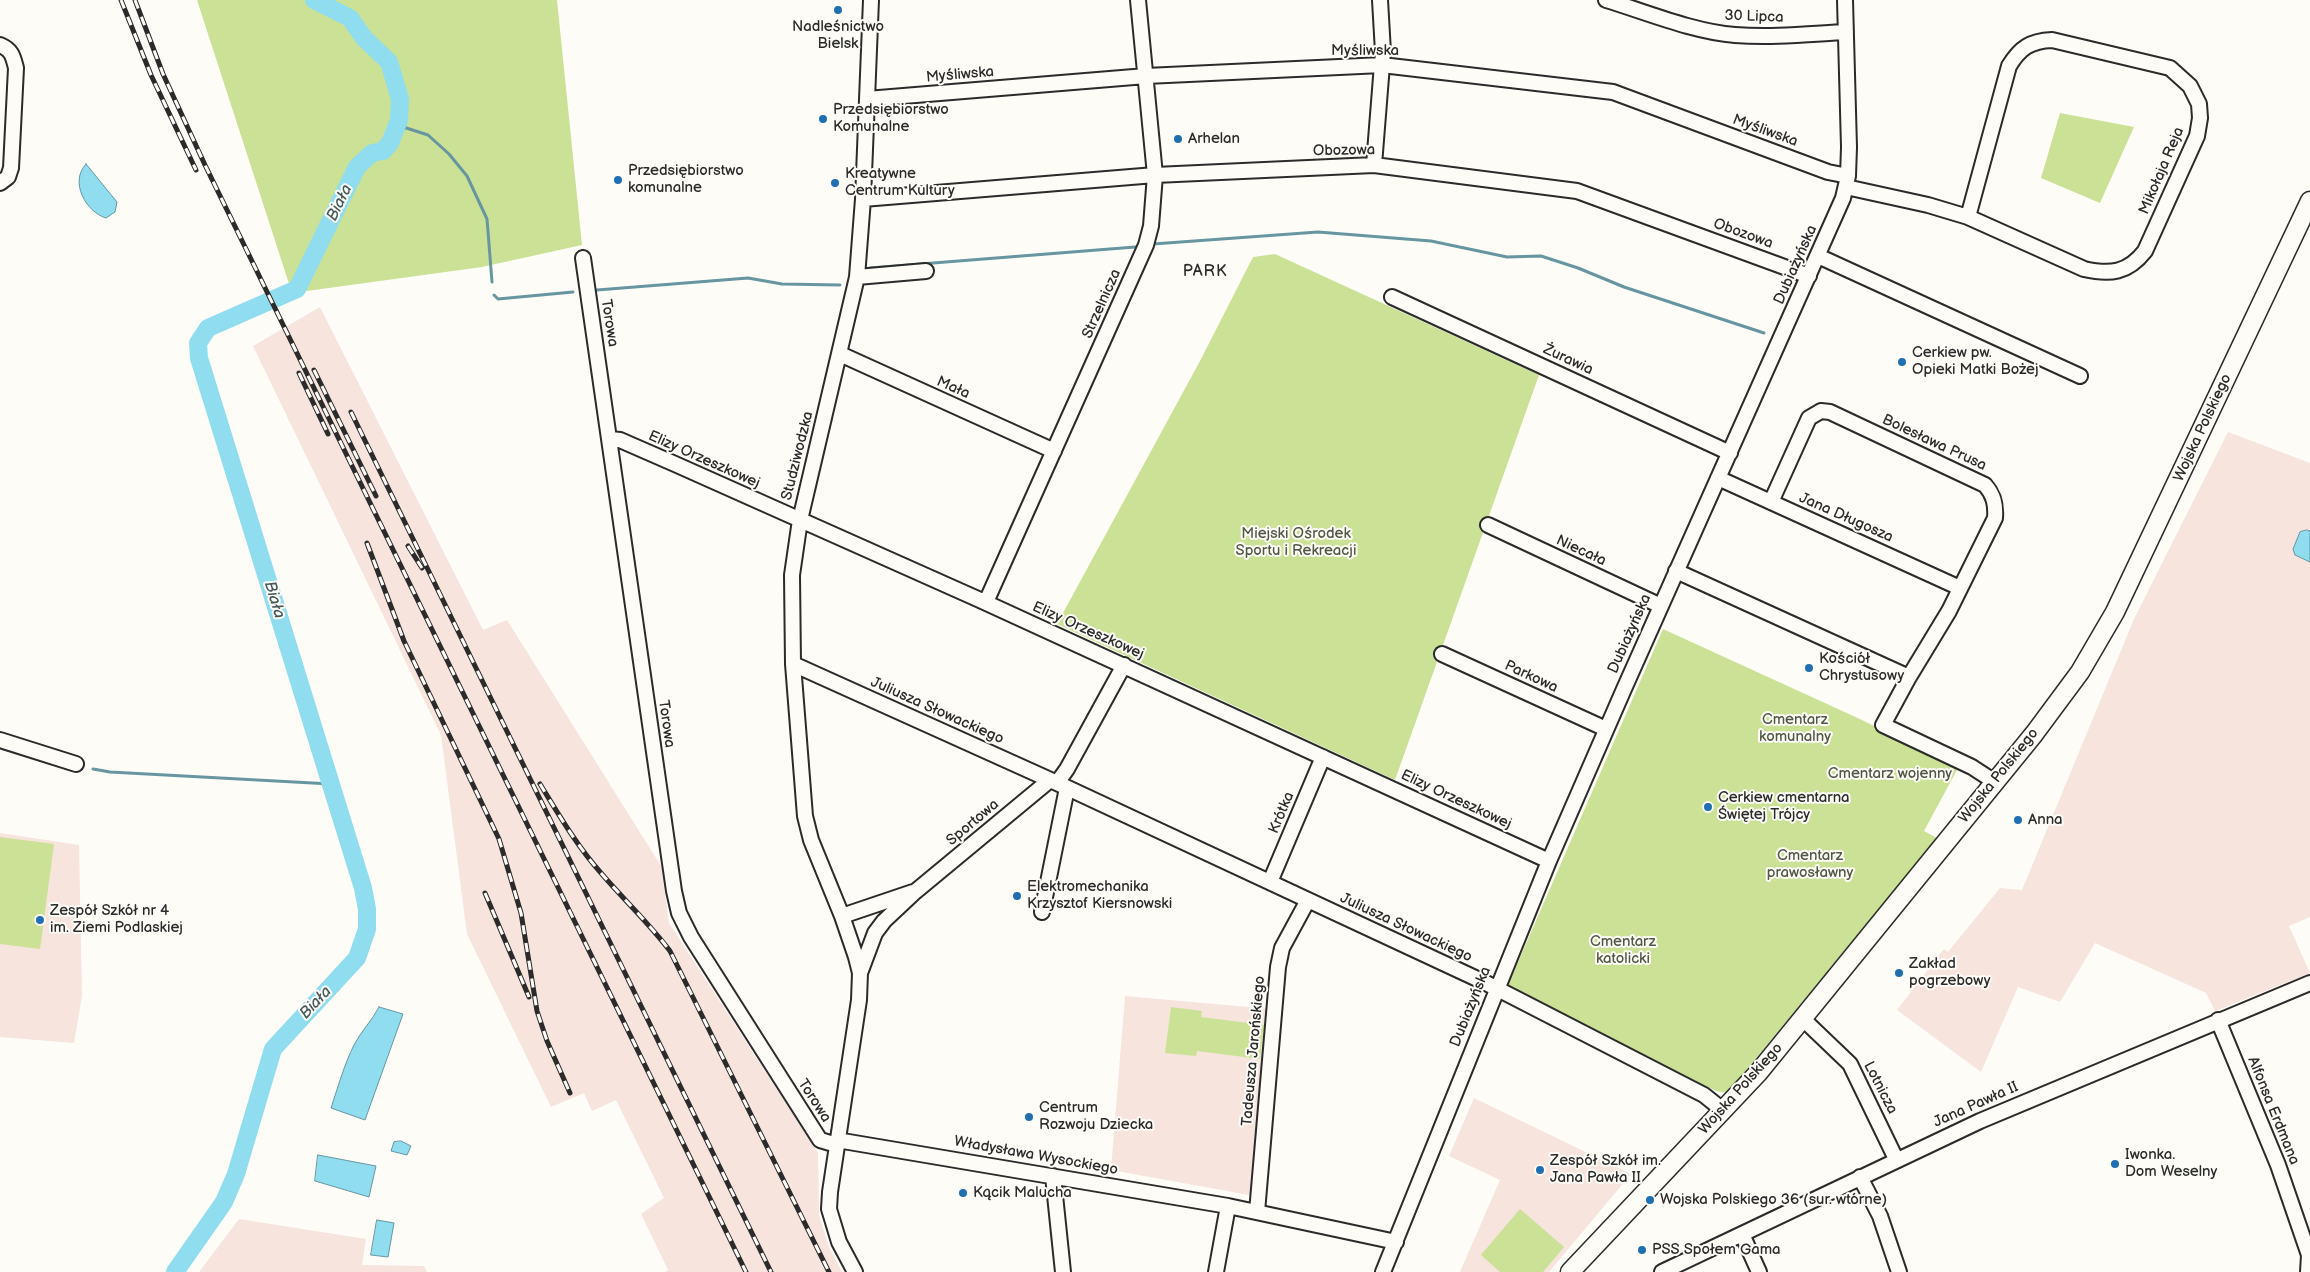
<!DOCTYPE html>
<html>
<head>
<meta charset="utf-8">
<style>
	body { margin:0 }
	canvas { display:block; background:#fdfcf7 }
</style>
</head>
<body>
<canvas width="2310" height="1272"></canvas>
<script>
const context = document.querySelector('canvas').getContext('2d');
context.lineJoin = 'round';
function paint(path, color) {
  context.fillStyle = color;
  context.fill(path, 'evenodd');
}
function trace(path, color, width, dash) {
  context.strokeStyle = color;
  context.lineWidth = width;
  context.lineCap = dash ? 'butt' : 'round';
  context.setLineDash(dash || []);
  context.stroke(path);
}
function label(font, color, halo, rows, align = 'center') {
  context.font = font + ' "Balsamiq Sans",sans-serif';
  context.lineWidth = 4;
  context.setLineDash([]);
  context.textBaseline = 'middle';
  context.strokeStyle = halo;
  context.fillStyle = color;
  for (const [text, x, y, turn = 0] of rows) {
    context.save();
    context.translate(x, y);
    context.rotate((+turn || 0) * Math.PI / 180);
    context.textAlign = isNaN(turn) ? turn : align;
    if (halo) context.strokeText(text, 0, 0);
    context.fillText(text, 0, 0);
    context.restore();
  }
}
paint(new Path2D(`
	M 320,307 L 483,630 L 507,620 L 661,866 L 669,923 L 818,1153 L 819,1215 L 829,1247 L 842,1272 L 665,1272 L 668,1270 L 641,1214 L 664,1198 L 616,1100 L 592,1111 L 584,1093 L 551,1107 L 467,934 L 441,735 L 253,346 Z
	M 2228,432 L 2310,463 L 2310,917 L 2289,926 L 2310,973 L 2215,1011 L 2206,993 L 2095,943 L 2060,1002 L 2018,987 L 1981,1072 L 1897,1010 L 1944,949 L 1948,952 L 2000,888 L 2022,890 L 2134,619 Z
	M 0,833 L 79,845 L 82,996 L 74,1043 L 0,1037 Z
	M 1125,996 L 1271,1009 L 1255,1196 L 1111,1170 Z
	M 1474,1098 L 1631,1174 L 1549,1272 L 1460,1272 L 1500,1180 L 1449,1156 Z
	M 239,1219 L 366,1239 L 362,1265 L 424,1266 L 427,1272 L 199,1272 Z`), '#f6e4dd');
paint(new Path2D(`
	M 197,0 L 557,0 L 582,245 L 482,267 L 292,293 Z
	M 2060,113 L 2134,127 L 2100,203 L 2041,178 Z
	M 1275,254 L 1539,375 L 1395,780 L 1057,624 L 1200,361 L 1253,257 Z
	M 1663,629 L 1862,720 L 1958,768 L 1924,831 L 1937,838 L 1730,1090 L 1726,1093 L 1716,1091 L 1508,985 Z
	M 0,837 L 54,844 L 40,949 L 0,944 Z
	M 1171,1007 L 1202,1011 L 1201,1017 L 1264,1025 L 1260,1059 L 1197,1051 L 1196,1056 L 1165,1053 Z
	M 1520,1209 L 1564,1247 L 1543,1272 L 1500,1272 L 1481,1255 Z`), '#cbe196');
const water = new Path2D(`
	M 86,164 L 117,202 L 115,212 L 106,218 C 86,212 69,182 86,164 Z
	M 2307,530 L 2310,531 L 2310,562 L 2295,555 L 2293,549 L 2300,532 Z
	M 379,1007 L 403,1014 L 365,1120 L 331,1108 C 338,1087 344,1065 354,1045 C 361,1031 372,1021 379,1007 Z
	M 401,1141 L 411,1146 L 407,1155 L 391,1151 L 394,1142 Z
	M 318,1155 L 376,1166 L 369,1197 L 315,1181 Z
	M 377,1220 L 394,1223 L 388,1257 L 371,1255 Z`);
paint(water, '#8fddef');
trace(water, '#6796a1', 1);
trace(new Path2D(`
	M 397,125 L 428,135 L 449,154 L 467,176 L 487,219 L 492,282
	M 1153,244 L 1318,232 L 1431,241 L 1507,257 L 1541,256 L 1578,268 L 1624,287 L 1764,333
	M 870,268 L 1135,247
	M 597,290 L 748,278 L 782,284 L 840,285
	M 494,295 L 498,299 L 573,292
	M 93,769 L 110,772 L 331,784`), '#6796a1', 3);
trace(new Path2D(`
	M 175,1272 L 224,1202 L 236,1174 L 273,1049 L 357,958 L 367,929 L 367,909 L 363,888 L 199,358 L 198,343 L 208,328 L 297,289 L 357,167 L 372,153 L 383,151 L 390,143 L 399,120 L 400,99 L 389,62 L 364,38 L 350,18 L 314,0`), '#8fddef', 18);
const minor = new Path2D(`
	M 1606,0 C 1646,12 1694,32 1735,35 C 1772,38 1809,34 1846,32
	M 0,45 C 12,50 13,56 16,68 L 11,168 L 8,177 L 0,183
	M 867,99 L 1146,76 L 1382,65 L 1613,92 L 1828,172 L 1848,176
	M 1374,165 L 1383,52 L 1380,0
	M 1846,187 L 1928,205 L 1968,217 L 2084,269 C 2110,275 2128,273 2145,251 L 2197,136 L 2200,118 L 2199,104 L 2190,86 L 2170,68 L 2052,40 C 2030,41 2020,48 2009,66 L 1968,217
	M 863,199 L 1155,175 L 1374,165 L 1577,191 L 1809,276
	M 1818,256 L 2080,376
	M 583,258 L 674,891 L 679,913 L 691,937 L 820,1140 L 837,1145
	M 857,277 L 926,271
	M 1392,297 L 1730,453
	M 840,354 L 1054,451
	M 610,439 L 620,440 L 675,464 L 980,600 L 1549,861
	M 1718,478 L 1960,588
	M 1771,502 L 1809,418 L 1821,411 L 1830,412 L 1985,485 C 1994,495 1996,505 1995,518 L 1949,611 L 1909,677
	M 1488,525 L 1661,606
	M 1676,571 L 1909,677 L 1883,725 L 1972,767 L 1995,782
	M 986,602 L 1146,245 L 1151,226 L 1155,175 L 1138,0
	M 1442,654 L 1606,729
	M 793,664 L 1057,783 L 1486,983 L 1704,1095 L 1724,1111
	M 0,740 L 76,764
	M 1057,783 L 1067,769 L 1124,665
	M 1270,882 L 1323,757
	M 1042,912 L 1067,788
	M 842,916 L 913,892
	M 860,973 L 875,933 L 884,921 L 916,891 L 1050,780
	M 1803,1019 L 1850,1064 L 1896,1159
	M 2218,1020 L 2278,1165 L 2309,1255 L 2308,1272
	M 837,1140 L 1228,1206 L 1396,1242
	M 1053,1176 L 1063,1272
	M 1860,1177 L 1880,1216 L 1899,1272
	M 1257,1212 L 1278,967 L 1282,948 L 1308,900
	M 1742,1234 L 1759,1272
	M 855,1272 L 839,1242 L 829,1209 L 830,1192 L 859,1000 L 860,973 L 856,957 L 842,916 L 811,840 L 805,816 L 793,664 L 792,575 L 800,520 L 857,277 L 863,199 L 871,0
	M 1216,1272 L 1228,1206
	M 1383,1272 L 1549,861 L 1624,689 L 1843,198 L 1848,176 L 1849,147 L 1845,0
	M 1662,1272 L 1980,1121 L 2310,983`);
const major = new Path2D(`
	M 1570,1272 L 1758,1073 L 2034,734 L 2080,672 L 2115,612 L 2310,201`);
trace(minor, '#2b2b2b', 18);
trace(major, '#2b2b2b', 21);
trace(minor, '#fdfcf7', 14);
trace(major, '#fdfcf7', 18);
const rail = new Path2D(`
	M 121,0 L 151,75 L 196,170
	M 135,0 L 163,74 L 205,165 L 746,1272
	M 314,370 L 376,496
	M 299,373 L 328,434
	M 351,412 L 771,1272
	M 367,543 L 404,641 L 499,839 L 521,913 L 537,1011 L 547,1041 L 570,1093
	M 408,546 L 422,568
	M 540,784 C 559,815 577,846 601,873 C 624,900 649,923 670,951 L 829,1272
	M 485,893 L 529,997`);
trace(rail, '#2b2b2b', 5);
trace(rail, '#fdfcf7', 3, [9]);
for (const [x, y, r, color] of [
	[838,10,5,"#1f6fb2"],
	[823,119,5,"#1f6fb2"],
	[1178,139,5,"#1f6fb2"],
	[618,180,5,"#1f6fb2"],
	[835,183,5,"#1f6fb2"],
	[1902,362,5,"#1f6fb2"],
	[1809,668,5,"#1f6fb2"],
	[1708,807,5,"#1f6fb2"],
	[2018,820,5,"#1f6fb2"],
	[1017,896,5,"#1f6fb2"],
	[40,920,5,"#1f6fb2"],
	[1899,973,5,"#1f6fb2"],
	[1029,1117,5,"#1f6fb2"],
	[2115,1164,5,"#1f6fb2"],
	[1540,1170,5,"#1f6fb2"],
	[963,1193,5,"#1f6fb2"],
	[1650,1200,5,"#1f6fb2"],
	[1642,1250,5,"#1f6fb2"]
]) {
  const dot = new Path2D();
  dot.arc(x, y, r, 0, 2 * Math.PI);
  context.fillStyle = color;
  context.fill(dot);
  trace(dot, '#fdfcf7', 2);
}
label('15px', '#2b2b2b', '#fdfcf7', [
	["30 Lipca",1754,17,2],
	["Myśliwska",1365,51],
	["Myśliwska",960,75,-5],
	["Myśliwska",1765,131,20],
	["Obozowa",1344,151,-1],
	["Mikołaja Reja",2162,171,-67],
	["Obozowa",1743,234,20],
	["Dubiażyńska",1796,265,-66],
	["Strzelnicza",1102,304,-66],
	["Torowa",609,323,81],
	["Żurawia",1568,360,25],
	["Mała",953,388,24],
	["Wojska Polskiego",2203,428,-65],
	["Bolesława Prusa",1934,443,25],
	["Studziwodzka",798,456,-76],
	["Elizy Orzeszkowej",704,460,24],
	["Jana Długosza",1846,518,24],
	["Niecała",1581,551,25],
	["Elizy Orzeszkowej",1088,631,24],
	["Dubiażyńska",1630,634,-66],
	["Parkowa",1531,677,25],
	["Juliusza Słowackiego",937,711,24],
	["Torowa",666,724,82],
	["Wojska Polskiego",1999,776,-51],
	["Elizy Orzeszkowej",1456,800,25],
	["Krótka",1282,813,-67],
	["Sportowa",973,823,-40],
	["Juliusza Słowackiego",1406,928,25],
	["Dubiażyńska",1471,1007,-68],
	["Tadeusza Jarońskiego",1254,1051,-85],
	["Lotnicza",1880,1088,63],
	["Wojska Polskiego",1741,1089,-48],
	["Torowa",814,1101,57],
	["Jana Pawła II",1976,1105,-24],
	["Alfonsa Erdmana",2273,1111,68],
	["Władysława Wysockiego",1036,1156,10]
]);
label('15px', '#2b2b2b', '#fdfcf7', [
	["Nadleśnictwo",838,27,"center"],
	["Bielsk",838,44,"center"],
	["Przedsiębiorstwo",833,110],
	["Komunalne",833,127],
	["Arhelan",1188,139],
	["Przedsiębiorstwo",628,171],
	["komunalne",628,188],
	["Kreatywne",845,174],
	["Centrum Kultury",845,191],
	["Cerkiew pw.",1912,353],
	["Opieki Matki Bożej",1912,370],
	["Kościół",1819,659],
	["Chrystusowy",1819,676],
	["Cerkiew cmentarna",1718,798],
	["Świętej Trójcy",1718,815],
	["Anna",2028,820],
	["Elektromechanika",1027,887],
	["Krzysztof Kiersnowski",1027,904],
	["Zespół Szkół nr 4",50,911],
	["im. Ziemi Podlaskiej",50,928],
	["Zakład",1909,964],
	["pogrzebowy",1909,981],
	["Centrum",1039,1108],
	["Rozwoju Dziecka",1039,1125],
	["Iwonka.",2125,1155],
	["Dom Weselny",2125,1172],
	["Zespół Szkół im.",1550,1161],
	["Jana Pawła II",1550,1178],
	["Kącik Malucha",973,1193],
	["Wojska Polskiego 36 (sur. wtórne)",1660,1200],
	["PSS Społem Gama",1652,1250]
], 'left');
label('15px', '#535846', '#fdfcf7', [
	["Miejski Ośrodek",1296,534],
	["Sportu i Rekreacji",1296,551],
	["Cmentarz",1795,720],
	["komunalny",1795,737],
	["Cmentarz wojenny",1890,774],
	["Cmentarz",1810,856],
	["prawosławny",1810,873],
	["Cmentarz",1623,942],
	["katolicki",1623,959]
]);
label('italic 16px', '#44585c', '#fdfcf7', [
	["Biała",340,203,-64],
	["Biała",274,600,73],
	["Biała",316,1003,-47]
]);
context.letterSpacing = '1px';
label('16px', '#2b2b2b', '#fdfcf7', [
	["PARK",1205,272]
]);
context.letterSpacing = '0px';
</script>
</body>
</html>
